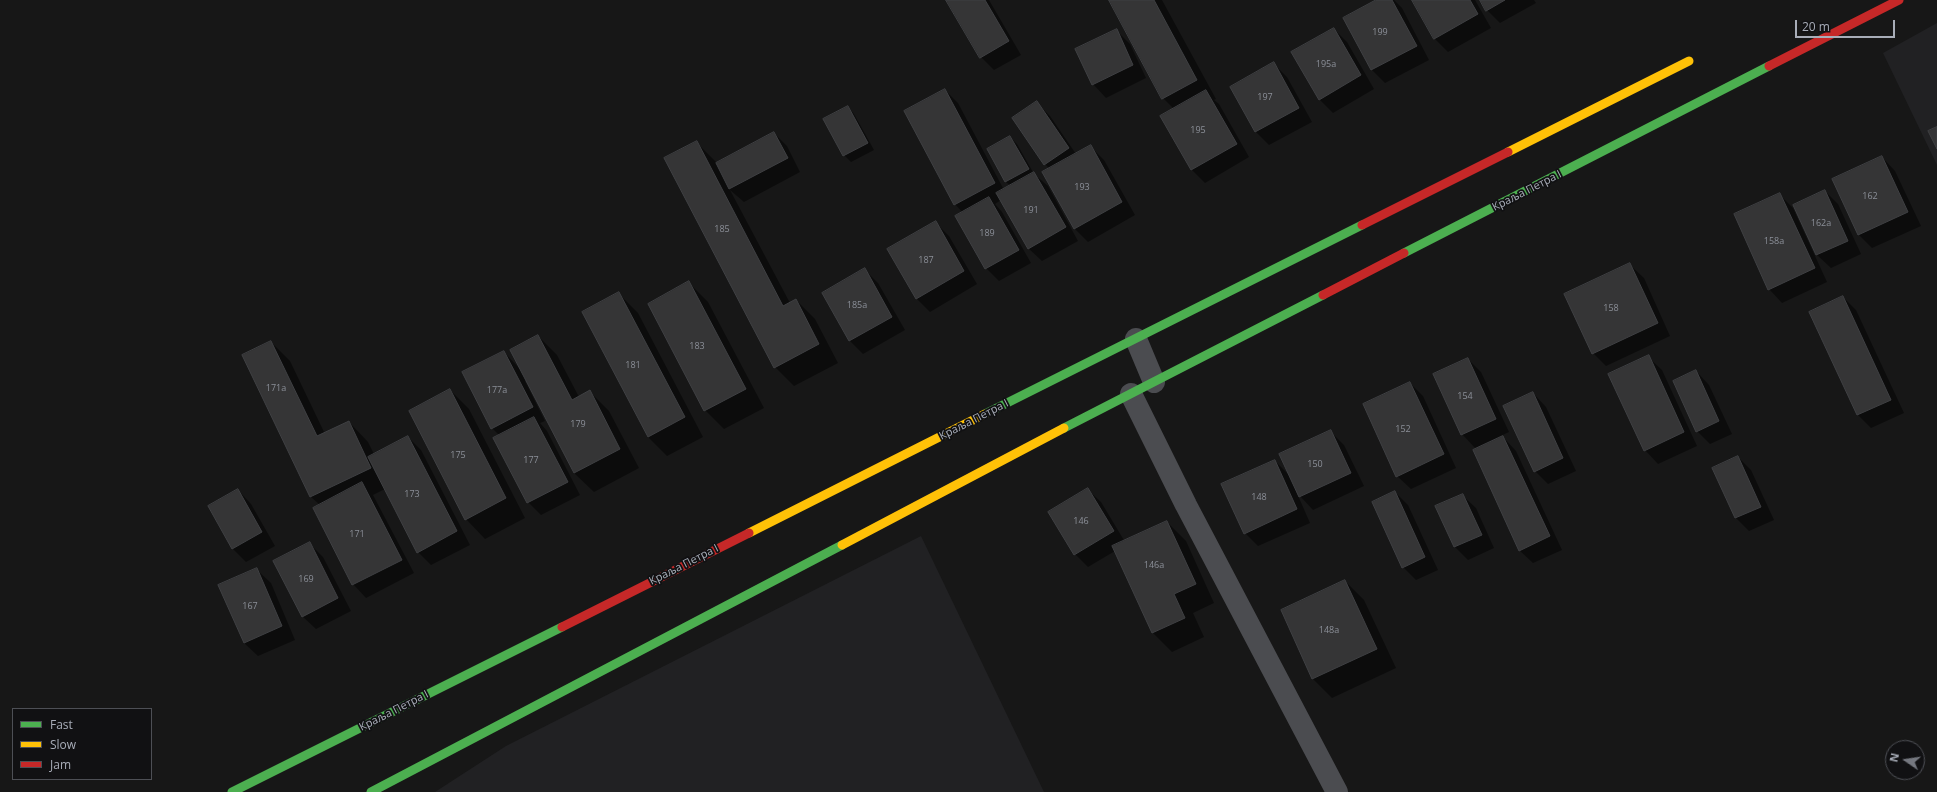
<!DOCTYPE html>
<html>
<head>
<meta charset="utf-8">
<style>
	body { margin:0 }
	#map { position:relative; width:1937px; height:792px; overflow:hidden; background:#171717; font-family:"Open Sans",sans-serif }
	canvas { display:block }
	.legend { position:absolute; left:12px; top:708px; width:140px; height:72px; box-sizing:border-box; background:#111113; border:1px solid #4d4f55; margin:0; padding:5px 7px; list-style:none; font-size:12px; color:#a8adb8 }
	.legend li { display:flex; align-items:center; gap:8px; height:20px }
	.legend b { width:20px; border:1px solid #4d4f55 }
	.north { position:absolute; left:1885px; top:740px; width:40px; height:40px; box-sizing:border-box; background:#111113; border:1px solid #4d4f55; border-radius:50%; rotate:283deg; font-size:11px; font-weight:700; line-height:16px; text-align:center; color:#a8adb8 }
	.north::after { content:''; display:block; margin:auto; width:14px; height:18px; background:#757880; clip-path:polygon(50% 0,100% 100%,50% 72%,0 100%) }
	.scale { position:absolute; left:1795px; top:20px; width:100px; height:18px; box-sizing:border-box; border:2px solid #a8adb8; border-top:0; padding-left:5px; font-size:12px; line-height:14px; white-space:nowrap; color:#a8adb8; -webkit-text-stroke:3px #111113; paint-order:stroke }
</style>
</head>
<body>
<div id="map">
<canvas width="1937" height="792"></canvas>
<ul class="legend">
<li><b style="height:5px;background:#4caf50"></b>Fast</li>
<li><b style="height:5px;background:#ffc107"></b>Slow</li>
<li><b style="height:5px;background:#c62828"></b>Jam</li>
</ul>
<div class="north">N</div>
<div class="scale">20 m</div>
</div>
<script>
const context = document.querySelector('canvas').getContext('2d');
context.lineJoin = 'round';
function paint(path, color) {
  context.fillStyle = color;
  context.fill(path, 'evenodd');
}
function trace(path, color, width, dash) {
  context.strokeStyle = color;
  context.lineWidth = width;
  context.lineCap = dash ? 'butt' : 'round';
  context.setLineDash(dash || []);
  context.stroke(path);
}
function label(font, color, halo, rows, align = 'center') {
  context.font = font + ' "Open Sans",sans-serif';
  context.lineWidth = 3.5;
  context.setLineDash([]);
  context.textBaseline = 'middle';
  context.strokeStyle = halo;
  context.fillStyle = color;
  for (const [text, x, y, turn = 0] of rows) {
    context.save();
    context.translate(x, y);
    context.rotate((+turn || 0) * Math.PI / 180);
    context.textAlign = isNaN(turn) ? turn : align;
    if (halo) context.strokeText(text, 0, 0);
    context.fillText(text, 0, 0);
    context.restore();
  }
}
paint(new Path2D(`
	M 1937,23 L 1937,165 L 1883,53 Z
	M 921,536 L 1044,792 L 435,792 L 506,746 Z`), '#212123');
paint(new Path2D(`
	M 947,0 L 989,0 L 1021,55 L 994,70 L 981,57 Z
	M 1110,0 L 1162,0 L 1216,99 L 1214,100 L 1219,104 L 1249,157 L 1205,183 L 1191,169 L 1174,109 L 1163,98 Z
	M 1378,0 L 1394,0 L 1402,8 L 1429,60 L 1385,83 L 1372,70 L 1345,18 Z
	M 1413,0 L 1475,0 L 1491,28 L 1448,52 L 1435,39 Z
	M 1482,0 L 1534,0 L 1536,3 L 1500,23 L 1487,10 Z
	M 1334,29 L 1347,42 L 1374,89 L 1333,113 L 1319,99 Z
	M 1116,30 L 1130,44 L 1146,78 L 1106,98 L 1093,84 Z
	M 1274,64 L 1287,77 L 1312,122 L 1269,145 L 1256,132 L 1232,87 Z
	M 945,90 L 958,103 L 1004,190 L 1011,186 L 1006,182 L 988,150 L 1010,137 L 1017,144 L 1034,174 L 1048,186 L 1078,241 L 1042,261 L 1028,248 L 1001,200 L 995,204 L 1002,212 L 1031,263 L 999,281 L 986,268 L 963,213 L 955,204 Z
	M 1037,103 L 1050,116 L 1076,154 L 1091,147 L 1104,160 L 1135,215 L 1088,242 L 1075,229 L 1044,173 L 1050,169 L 1045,164 Z
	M 848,107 L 854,114 L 874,150 L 851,162 L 844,155 Z
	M 774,133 L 787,146 L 800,172 L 744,202 L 730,190 L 790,303 L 796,300 L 815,319 L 838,363 L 794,386 L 775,367 L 696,142 L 717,163 Z
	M 1882,157 L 1895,171 L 1921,226 L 1872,248 L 1859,235 L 1834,180 Z
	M 1825,191 L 1838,204 L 1861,254 L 1831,268 L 1817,255 L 1794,205 Z
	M 1779,194 L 1793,208 L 1827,282 L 1782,303 L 1769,289 Z
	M 936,223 L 949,236 L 977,284 L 930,312 L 916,298 Z
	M 1630,265 L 1644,278 L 1670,336 L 1606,366 L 1593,353 Z
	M 864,269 L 878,283 L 905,330 L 863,354 L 850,341 L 823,293 Z
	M 689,283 L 708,302 L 764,408 L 724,429 L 705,410 Z
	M 619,294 L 638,313 L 703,437 L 667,456 L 648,437 Z
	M 1843,297 L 1856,310 L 1904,413 L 1871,428 L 1858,415 L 1811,312 Z
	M 538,336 L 557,355 L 579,397 L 590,392 L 609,411 L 639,468 L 594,492 L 574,473 L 527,380 L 525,381 L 545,421 L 540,423 L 547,431 L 580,495 L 541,515 L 528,502 L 500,436 L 492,428 L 504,352 L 520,369 Z
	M 271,342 L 290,361 L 325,434 L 349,422 L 368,442 L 374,454 L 408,437 L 421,450 L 470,545 L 431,565 L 418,552 L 385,489 L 373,495 L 414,573 L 366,598 L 353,584 L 320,505 L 311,497 Z
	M 1648,357 L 1662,370 L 1697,446 L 1658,464 L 1645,450 Z
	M 1468,359 L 1481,372 L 1509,432 L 1475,448 L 1462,434 Z
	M 1696,371 L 1709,385 L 1732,434 L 1710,444 L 1697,431 Z
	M 1410,383 L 1423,396 L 1456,468 L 1411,489 L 1397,476 Z
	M 450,390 L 469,409 L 525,518 L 485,539 L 466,519 L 410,411 Z
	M 1533,393 L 1546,407 L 1576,471 L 1548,484 L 1535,471 Z
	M 1331,432 L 1344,445 L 1364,486 L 1313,510 L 1300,496 L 1297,491 L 1296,491 L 1310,523 L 1258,546 L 1245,533 L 1275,461 L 1291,477 Z
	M 1503,437 L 1516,451 L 1562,550 L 1533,563 L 1519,550 Z
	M 1738,457 L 1751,470 L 1774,520 L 1749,531 L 1736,518 L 1713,468 Z
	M 1087,489 L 1101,502 L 1125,542 L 1167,522 L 1186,541 L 1214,603 L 1193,613 L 1204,637 L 1172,652 L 1153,633 L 1115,551 L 1088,567 L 1075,554 Z
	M 238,490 L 251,504 L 275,546 L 246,562 L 233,549 L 209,507 Z
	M 1395,492 L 1408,505 L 1438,570 L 1416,580 L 1403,567 Z
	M 1462,495 L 1476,508 L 1494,548 L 1468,560 L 1455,547 L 1437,507 Z
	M 310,544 L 323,557 L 351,611 L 316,629 L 302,616 Z
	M 257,570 L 271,583 L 295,640 L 258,656 L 244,643 Z
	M 1345,581 L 1364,600 L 1396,668 L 1332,698 L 1313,679 Z`), '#0007');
const building = new Path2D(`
	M 946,0 L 985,0 L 1009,41 L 980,58 Z
	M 1109,0 L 1154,0 L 1197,80 L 1162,99 Z
	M 1376,0 L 1392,0 L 1417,46 L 1371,70 L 1343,18 Z
	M 1412,0 L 1470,0 L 1478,14 L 1434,39 Z
	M 1480,0 L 1505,0 L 1486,11 Z
	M 1334,28 L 1361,75 L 1319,100 L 1291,52 Z
	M 1117,29 L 1133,65 L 1092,85 L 1075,49 Z
	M 1274,62 L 1299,108 L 1255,132 L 1230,87 Z
	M 945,89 L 995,183 L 954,205 L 904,111 Z
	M 1206,90 L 1237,144 L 1191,170 L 1160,116 Z
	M 1037,101 L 1069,148 L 1044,165 L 1012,118 Z
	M 848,106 L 868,143 L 843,156 L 823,119 Z
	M 1937,127 L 1937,149 L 1928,131 Z
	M 774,132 L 788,158 L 729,189 L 716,163 Z
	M 1010,136 L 1029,169 L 1005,182 L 987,149 Z
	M 697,141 L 783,306 L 796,299 L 819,344 L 774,368 L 664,158 Z
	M 1091,145 L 1122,202 L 1074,229 L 1042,172 Z
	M 1882,156 L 1908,212 L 1858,235 L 1832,179 Z
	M 1034,172 L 1066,227 L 1028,249 L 996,193 Z
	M 1825,190 L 1848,241 L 1816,255 L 1793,205 Z
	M 1780,193 L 1815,268 L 1768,290 L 1734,214 Z
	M 989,197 L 1019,250 L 985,269 L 955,216 Z
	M 936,221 L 964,271 L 916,299 L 887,249 Z
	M 1630,263 L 1658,323 L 1592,354 L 1564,294 Z
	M 865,268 L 892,317 L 849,341 L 822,293 Z
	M 689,281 L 746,389 L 704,411 L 648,304 Z
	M 619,292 L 685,417 L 648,437 L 582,312 Z
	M 1843,296 L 1891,400 L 1857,415 L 1809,312 Z
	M 538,335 L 572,400 L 590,390 L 620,449 L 574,473 L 510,350 Z
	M 271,341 L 317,436 L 349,421 L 371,468 L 310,497 L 242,355 Z
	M 504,351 L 533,407 L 491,429 L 462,372 Z
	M 1649,355 L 1684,432 L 1644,451 L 1608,374 Z
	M 1468,358 L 1496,419 L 1461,435 L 1433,374 Z
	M 1696,370 L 1719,421 L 1696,432 L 1673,381 Z
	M 1410,382 L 1444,454 L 1396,477 L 1363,404 Z
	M 450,389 L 506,498 L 465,520 L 409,411 Z
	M 1533,392 L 1563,458 L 1534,472 L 1503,406 Z
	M 534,417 L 568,482 L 527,503 L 493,438 Z
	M 1331,430 L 1351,473 L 1299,497 L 1279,454 Z
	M 408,436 L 457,531 L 417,553 L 368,457 Z
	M 1503,436 L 1550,536 L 1519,551 L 1473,450 Z
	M 1738,456 L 1761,507 L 1735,518 L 1712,468 Z
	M 1275,460 L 1297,509 L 1244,534 L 1221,484 Z
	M 362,482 L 402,560 L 352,585 L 313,508 Z
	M 1088,488 L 1114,531 L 1074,555 L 1048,512 Z
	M 238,489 L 262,532 L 232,549 L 208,506 Z
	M 1395,491 L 1425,557 L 1402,568 L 1372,502 Z
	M 1463,494 L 1482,535 L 1454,547 L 1435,506 Z
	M 1167,521 L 1196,584 L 1174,594 L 1185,618 L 1152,633 L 1112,546 Z
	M 310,542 L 338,598 L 302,617 L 273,561 Z
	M 257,568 L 282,626 L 244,643 L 218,585 Z
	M 1345,580 L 1377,649 L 1312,679 L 1281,610 Z`);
paint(building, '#353536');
trace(building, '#3f4043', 1);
trace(new Path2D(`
	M 1136,339 L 1154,382
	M 1131,394 L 1186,505 L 1337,792`), '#4b4c50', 22);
trace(new Path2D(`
	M 1404,253 L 1769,66
	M 985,414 L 1362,225
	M 1064,428 L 1323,295
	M 232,792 L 562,627
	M 371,792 L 842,545`), '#4caf50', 9);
trace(new Path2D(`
	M 1508,152 L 1689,61
	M 749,533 L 985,414
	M 842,545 L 1064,428`), '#ffc107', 9);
trace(new Path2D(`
	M 1769,66 L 1899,0
	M 1362,225 L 1508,152
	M 1323,295 L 1404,253
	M 562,627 L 749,533`), '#c62828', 9);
label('9px', '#8b8f98', null, [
	["199",1380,32],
	["195a",1326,64],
	["197",1265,97],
	["195",1198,130],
	["193",1082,187],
	["162",1870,196],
	["191",1031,210],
	["162a",1821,223],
	["185",722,229],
	["189",987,233],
	["158a",1774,241],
	["187",926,260],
	["185a",857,305],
	["158",1611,308],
	["183",697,346],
	["181",633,365],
	["171a",276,388],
	["177a",497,390],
	["154",1465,396],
	["179",578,424],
	["152",1403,429],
	["175",458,455],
	["177",531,460],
	["150",1315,464],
	["173",412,494],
	["148",1259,497],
	["146",1081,521],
	["171",357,534],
	["146a",1154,565],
	["169",306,579],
	["167",250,606],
	["148a",1329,630]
]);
label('11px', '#a8adb8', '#111113', [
	["Краља Петра I",1527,191,-27],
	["Краља Петра I",974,420,-27],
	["Краља Петра I",684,565,-27],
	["Краља Петра I",394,711,-27]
]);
</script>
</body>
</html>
